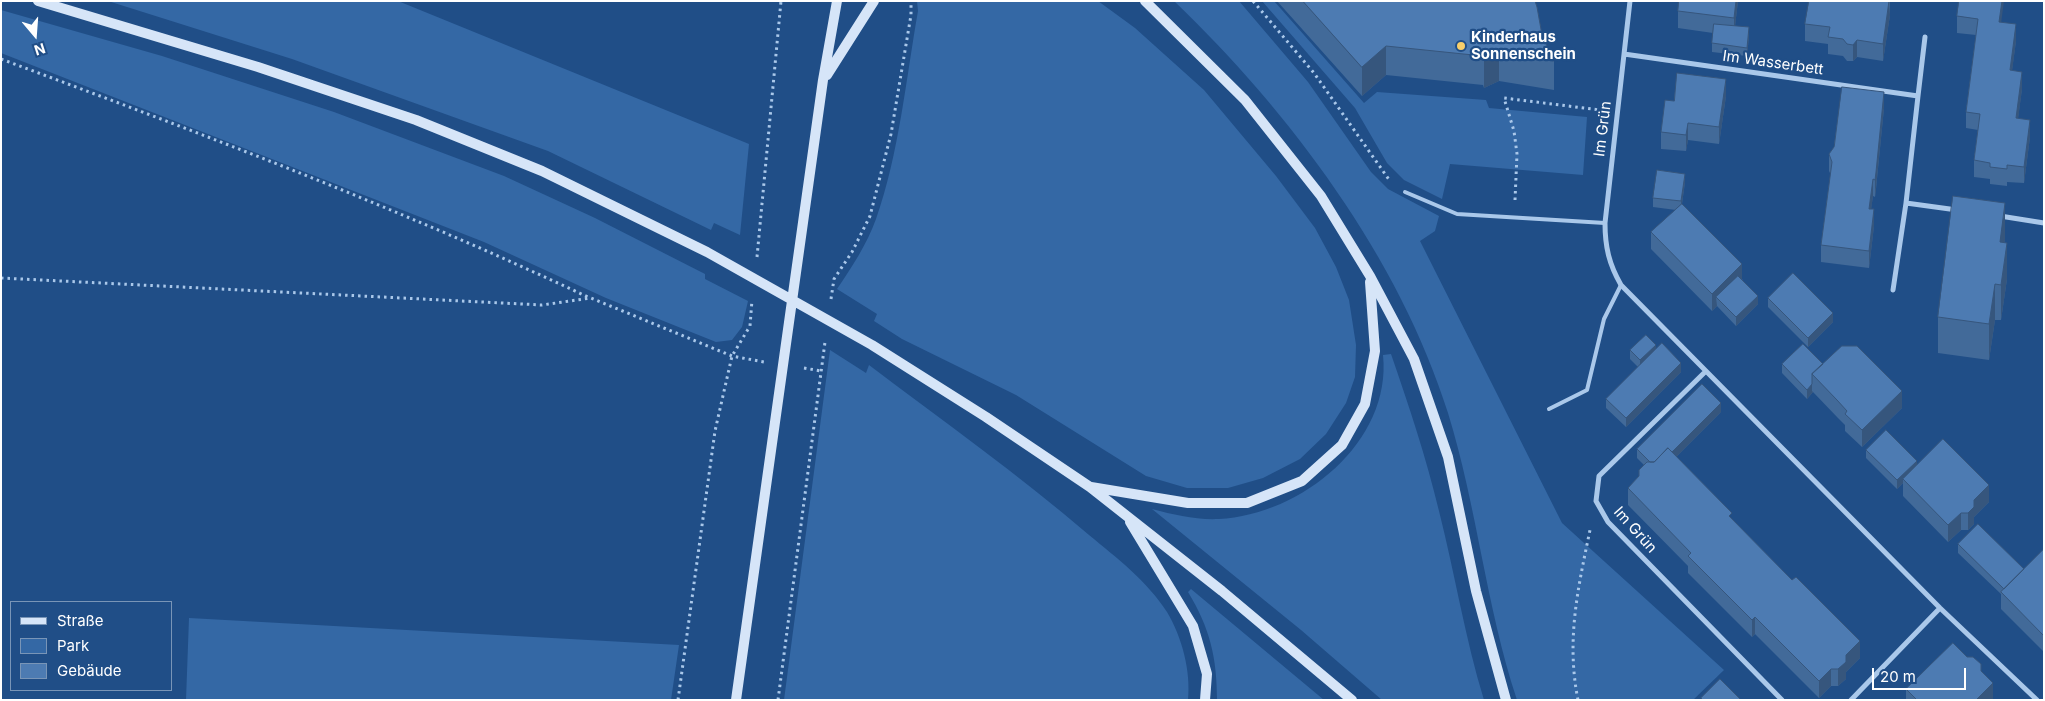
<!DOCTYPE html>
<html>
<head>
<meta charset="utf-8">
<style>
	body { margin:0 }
	#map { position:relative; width:2045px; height:701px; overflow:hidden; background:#204e87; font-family:Inter,sans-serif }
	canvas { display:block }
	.frame { position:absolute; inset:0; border:2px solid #fff; pointer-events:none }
	.legend { position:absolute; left:10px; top:601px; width:162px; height:90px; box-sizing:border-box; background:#204e87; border:1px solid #7995b7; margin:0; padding:6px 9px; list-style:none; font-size:15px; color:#fff }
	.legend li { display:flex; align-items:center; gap:10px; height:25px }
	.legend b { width:25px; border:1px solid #7995b7 }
	.north { position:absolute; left:10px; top:10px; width:50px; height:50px; -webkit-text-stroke:4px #204e87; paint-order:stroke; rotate:162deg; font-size:14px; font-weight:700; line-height:20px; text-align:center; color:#fff }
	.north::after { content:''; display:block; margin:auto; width:18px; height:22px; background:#fff; clip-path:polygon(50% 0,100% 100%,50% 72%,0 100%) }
	.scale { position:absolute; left:1872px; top:668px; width:94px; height:22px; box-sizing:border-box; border:2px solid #fff; border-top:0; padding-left:6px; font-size:15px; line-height:18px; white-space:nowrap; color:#fff; -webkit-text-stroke:4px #204e87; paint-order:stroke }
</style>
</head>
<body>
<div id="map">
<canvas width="2045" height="701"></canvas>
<div class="frame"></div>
<ul class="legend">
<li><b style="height:6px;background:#d6e5f8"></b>Straße</li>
<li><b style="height:14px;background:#3468a5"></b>Park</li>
<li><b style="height:14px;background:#4d7bb2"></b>Gebäude</li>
</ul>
<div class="north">N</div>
<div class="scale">20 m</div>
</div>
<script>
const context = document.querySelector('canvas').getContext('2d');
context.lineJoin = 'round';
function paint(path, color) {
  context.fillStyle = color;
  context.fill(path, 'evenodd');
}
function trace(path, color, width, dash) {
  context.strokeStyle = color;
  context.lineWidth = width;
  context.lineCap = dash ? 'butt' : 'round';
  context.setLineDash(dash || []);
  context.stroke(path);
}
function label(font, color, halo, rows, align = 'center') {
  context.font = font + ' Inter,sans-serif';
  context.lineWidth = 4.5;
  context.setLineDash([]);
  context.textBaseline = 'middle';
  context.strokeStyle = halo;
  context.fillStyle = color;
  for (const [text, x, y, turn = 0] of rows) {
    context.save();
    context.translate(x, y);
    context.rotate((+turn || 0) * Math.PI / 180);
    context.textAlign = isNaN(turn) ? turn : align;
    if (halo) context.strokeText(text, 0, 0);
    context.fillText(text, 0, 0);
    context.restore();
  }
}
paint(new Path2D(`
	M 108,1 L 398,1 L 749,144 L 740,235 L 714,223 L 711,230 L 548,151 L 292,59 Z
	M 917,1 L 1098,1 L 1135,28 L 1204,90 L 1276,176 L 1315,228 L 1336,267 L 1349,300 L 1356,345 L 1355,377 L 1346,403 L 1326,434 L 1300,459 L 1263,478 L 1228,488 L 1187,488 L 1146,476 L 1016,395 L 902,339 L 874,321 L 877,314 L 837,289 C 852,267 867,244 876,219 C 899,154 906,79 918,11 Z
	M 1174,1 L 1239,1 L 1308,82 L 1371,172 L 1388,189 L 1439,216 L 1435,231 L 1420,241 L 1562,523 L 1724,670 L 1693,700 L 1517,700 C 1486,606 1477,507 1448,413 C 1400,259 1290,112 1174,1 Z
	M 1262,1 L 1274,1 L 1364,103 L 1377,92 L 1486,100 L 1489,108 L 1587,117 L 1583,175 L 1450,164 L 1442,199 L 1404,180 L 1387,163 L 1355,108 Z
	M 1,10 L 162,56 L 334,112 L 504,176 L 595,218 L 705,274 L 705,279 L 748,301 L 742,327 L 732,340 L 716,342 L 606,298 L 484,242 L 1,53 Z
	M 830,350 L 866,373 L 869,365 C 943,421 1019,475 1089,535 C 1117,558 1147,581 1167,612 C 1182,637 1191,671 1188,700 L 784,700 Z
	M 1391,354 C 1409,406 1426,457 1439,511 C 1455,574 1465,638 1484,700 L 1382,700 L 1301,630 L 1152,509 C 1175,515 1195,520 1219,519 C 1301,515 1392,442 1383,355 Z
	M 1191,589 L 1324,700 L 1217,700 C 1217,658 1210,628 1188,592 Z
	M 189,618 L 679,645 L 671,700 L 186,700 Z`), '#3468a5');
trace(new Path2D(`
	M 1253,1 L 1314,73 L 1390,181
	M 1,59 C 200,133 399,208 590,298
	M 1515,200 L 1517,154 L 1514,131 L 1504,98 L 1600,110
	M 757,257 L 781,1
	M 1,278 L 542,305 L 591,298 L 732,356 L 764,362
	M 831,299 L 834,279 L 852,252 L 870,216 L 891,134 L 911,15 L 911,1
	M 804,368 L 821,371
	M 678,700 L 715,431 L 732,356 L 750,326 L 752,300
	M 778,700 L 825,342
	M 1578,700 C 1566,640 1578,588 1590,530`), '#aac8ea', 3, [2.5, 4]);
trace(new Path2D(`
	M 1405,192 L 1457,214 L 1605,223
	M 1549,409 L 1587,390 L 1604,319 L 1621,285`), '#aac8ea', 4);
trace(new Path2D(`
	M 1630,1 L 1605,223 C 1605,247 1609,264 1621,285 L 1940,608 L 2037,700
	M 1624,54 L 1918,96 L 1906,203 L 1957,210
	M 1918,96 L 1925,37
	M 2000,216 L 2044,223
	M 1893,290 L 1906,203
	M 1706,371 L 1599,476 L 1596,501 L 1608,522 L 1782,700
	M 1851,700 L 1940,608`), '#aac8ea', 5);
trace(new Path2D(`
	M 38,1 L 258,67 L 416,120 L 542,171 L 707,252 L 872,345 L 986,417 L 1090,487 L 1222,591 L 1352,700
	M 1145,1 L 1245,100 L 1321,196 L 1370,276 L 1414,359 L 1448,457 L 1476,591 L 1506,700
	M 827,75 L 874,1
	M 1091,487 L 1188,503 L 1247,503 L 1302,481 L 1342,445 L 1365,404 L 1375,351 L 1370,282
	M 1130,522 L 1193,626 L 1207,674 L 1205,700
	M 736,700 L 823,80 L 837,1`), '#d6e5f8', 10);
paint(new Path2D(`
	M 1277,1 L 1535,1 L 1542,35 L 1554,61 L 1554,90 L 1499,81 L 1484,88 L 1483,85 L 1386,75 L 1362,96 Z
	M 1738,1 L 1735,26 L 1749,36 L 1747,56 L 1712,52 L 1712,43 L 1713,33 L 1678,28 L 1678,11 Z
	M 1890,1 L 1890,15 L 1883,61 L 1857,57 L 1853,61 L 1847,61 L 1843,56 L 1828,54 L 1828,44 L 1805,41 L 1805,24 Z
	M 1957,16 L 2001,22 L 2016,41 L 2012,70 L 2022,89 L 2018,118 L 2030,137 L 2024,183 L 2007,182 L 2007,186 L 1990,184 L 1990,179 L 1974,177 L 1974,160 L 1978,130 L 1966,128 L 1966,112 L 1976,35 L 1957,33 Z
	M 1726,96 L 1719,144 L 1688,140 L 1686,151 L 1661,149 L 1661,132 L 1674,101 Z
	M 1884,108 L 1876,189 L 1875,197 L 1873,196 L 1871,209 L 1874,226 L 1869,268 L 1821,262 L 1821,245 L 1831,175 L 1829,171 L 1829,154 Z
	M 1685,182 L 1682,204 L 1742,279 L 1758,304 L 1736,326 L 1717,306 L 1712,311 L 1651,249 L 1651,232 L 1676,210 L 1653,207 L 1653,198 Z
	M 2005,239 L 2004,243 L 2007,279 L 2001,320 L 1995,320 L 1989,360 L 1938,353 L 1938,317 Z
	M 1768,298 L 1833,322 L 1808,347 L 1768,307 Z
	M 1630,350 L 1656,350 L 1681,372 L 1626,427 L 1606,408 L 1606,399 L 1638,367 L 1630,359 Z
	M 1782,364 L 1823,364 L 1902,408 L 1862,447 L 1845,431 L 1845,425 L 1837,417 L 1813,392 L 1807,399 L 1782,373 Z
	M 1721,412 L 1676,457 L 1732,519 L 1860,658 L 1846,672 L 1846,679 L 1838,686 L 1831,686 L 1819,698 L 1755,634 L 1752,637 L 1688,573 L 1688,566 L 1628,505 L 1628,488 L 1639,476 L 1644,465 L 1637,458 L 1637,449 Z
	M 1866,450 L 1917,465 L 1989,502 L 1974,517 L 1974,524 L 1968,530 L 1961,530 L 1948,542 L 1903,496 L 1903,483 L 1897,489 L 1866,458 Z
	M 1958,544 L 2024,569 L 2044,549 L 2044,652 L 2001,609 L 2001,594 L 1958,553 Z
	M 1981,671 L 1993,700 L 1906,700 L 1906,689 Z`), '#426a99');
paint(new Path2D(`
	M 1736,1 L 1738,1 L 1734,35 L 1734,18 Z
	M 1889,1 L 1890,15 L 1883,61 L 1883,44 Z
	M 2002,1 L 2004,1 L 1999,39 L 1999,22 Z
	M 2016,24 L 2016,41 L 2010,87 L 2010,70 Z
	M 1749,27 L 1749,36 L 1747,56 L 1747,48 Z
	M 1857,40 L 1857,57 L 1853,61 L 1853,45 Z
	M 1386,46 L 1386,75 L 1362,96 L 1362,67 Z
	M 1499,53 L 1499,81 L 1484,88 L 1484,59 Z
	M 2022,72 L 2022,89 L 2016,135 L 2016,118 Z
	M 1726,79 L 1726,96 L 1719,144 L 1719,127 Z
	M 1884,92 L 1884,108 L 1875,197 L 1875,180 Z
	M 2030,120 L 2030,137 L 2024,183 L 2024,167 Z
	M 1688,123 L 1688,140 L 1686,151 L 1686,135 Z
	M 1685,174 L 1685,182 L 1681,210 L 1681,201 Z
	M 1873,179 L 1873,196 L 1869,225 L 1869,209 Z
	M 2005,203 L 2005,239 L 2000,278 L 2000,242 Z
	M 1874,209 L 1874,226 L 1869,268 L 1869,251 Z
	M 2007,243 L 2007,279 L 2001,320 L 2001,285 Z
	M 1742,264 L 1742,281 L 1716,297 L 1717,306 L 1712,311 L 1712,294 Z
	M 1995,284 L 1995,320 L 1989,360 L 1989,324 Z
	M 1758,296 L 1758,304 L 1736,326 L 1736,317 Z
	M 1833,313 L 1833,322 L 1808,347 L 1808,338 Z
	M 1656,345 L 1656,354 L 1640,369 L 1640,360 Z
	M 1681,363 L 1681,372 L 1626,427 L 1626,418 Z
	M 1812,384 L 1812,391 L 1813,392 L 1807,399 L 1807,390 Z
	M 1902,391 L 1902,408 L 1862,447 L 1862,430 Z
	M 1721,403 L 1721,412 L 1656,477 L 1656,468 Z
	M 1917,461 L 1917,470 L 1903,479 L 1903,483 L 1897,489 L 1897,480 Z
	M 1989,485 L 1989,502 L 1974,517 L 1974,524 L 1968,530 L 1968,513 L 1974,500 Z
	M 1961,513 L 1961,530 L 1948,542 L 1948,525 Z
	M 1755,617 L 1755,634 L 1752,637 L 1752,620 Z
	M 1860,641 L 1860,658 L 1846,672 L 1846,679 L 1838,686 L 1838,669 L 1846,655 Z
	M 1831,669 L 1831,686 L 1819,698 L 1819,681 Z
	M 1993,683 L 1993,700 L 1976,700 Z`), '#36567d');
const building = new Path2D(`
	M 1303,1 L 1535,1 L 1537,7 L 1542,35 L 1554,61 L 1499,53 L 1484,59 L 1483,56 L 1386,46 L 1362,67 Z
	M 1679,1 L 1736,1 L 1734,18 L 1678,11 Z
	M 1809,1 L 1889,1 L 1883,44 L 1857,40 L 1853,45 L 1847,44 L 1843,39 L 1828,37 L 1830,27 L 1805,24 Z
	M 1959,1 L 2002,1 L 1999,22 L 2016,24 L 2010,70 L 2022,72 L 2016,118 L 2030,120 L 2024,167 L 2007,165 L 2007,169 L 1990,167 L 1990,163 L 1974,160 L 1980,114 L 1966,112 L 1978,19 L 1957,16 Z
	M 1714,24 L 1749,27 L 1747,48 L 1712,43 Z
	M 1677,73 L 1726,79 L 1719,127 L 1688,123 L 1686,135 L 1661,132 L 1665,100 L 1674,101 Z
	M 1842,87 L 1884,92 L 1876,172 L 1875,180 L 1873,179 L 1869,209 L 1874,209 L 1869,251 L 1821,245 L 1832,162 L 1829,154 L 1834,147 Z
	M 1657,170 L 1685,174 L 1681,201 L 1653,198 Z
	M 1953,196 L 2005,203 L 2000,242 L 2007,243 L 2001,285 L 1995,284 L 1989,324 L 1938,317 Z
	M 1682,204 L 1742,264 L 1712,294 L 1651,232 Z
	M 1793,273 L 1833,313 L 1808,338 L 1768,298 Z
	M 1738,276 L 1758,296 L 1736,317 L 1716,297 Z
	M 1646,335 L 1656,345 L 1640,360 L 1630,350 Z
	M 1662,343 L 1681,363 L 1626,418 L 1606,399 Z
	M 1803,344 L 1823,364 L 1812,374 L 1812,384 L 1807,390 L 1782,364 Z
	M 1842,346 L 1857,346 L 1902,391 L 1862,430 L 1845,414 L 1847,411 L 1837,400 L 1812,374 Z
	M 1702,384 L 1721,403 L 1672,452 L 1668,448 L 1654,462 L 1650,462 L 1637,449 Z
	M 1886,430 L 1917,461 L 1897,480 L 1866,450 Z
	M 1943,439 L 1989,485 L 1974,500 L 1974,507 L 1968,513 L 1961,513 L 1948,525 L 1903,479 Z
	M 1668,448 L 1732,513 L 1729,516 L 1792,580 L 1796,577 L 1860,641 L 1846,655 L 1846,662 L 1838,669 L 1831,669 L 1819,681 L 1755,617 L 1752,620 L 1688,556 L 1691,553 L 1628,488 L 1639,476 L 1639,470 L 1647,462 L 1654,462 Z
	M 1978,524 L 2024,569 L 2004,589 L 1958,544 Z
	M 2044,549 L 2044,636 L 2001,592 Z
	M 1953,643 L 1967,657 L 1973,657 L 1981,664 L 1981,671 L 1993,683 L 1976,700 L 1917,700 L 1906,689 Z
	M 1720,679 L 1741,700 L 1703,700 L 1701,698 Z`);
paint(building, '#4d7bb2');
trace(building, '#36567d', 1);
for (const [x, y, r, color] of [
	[1461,46,5,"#f7ce6b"]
]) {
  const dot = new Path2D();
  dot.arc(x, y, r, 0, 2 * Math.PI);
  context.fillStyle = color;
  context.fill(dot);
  trace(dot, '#204e87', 2);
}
label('bold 15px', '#fff', '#204e87', [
	["Kinderhaus",1471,37],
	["Sonnenschein",1471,54]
], 'left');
label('15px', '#fff', '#204e87', [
	["Im Wasserbett",1773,63,8],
	["Im Grün",1603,129,-83],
	["Im Grün",1635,530,48]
]);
</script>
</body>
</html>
